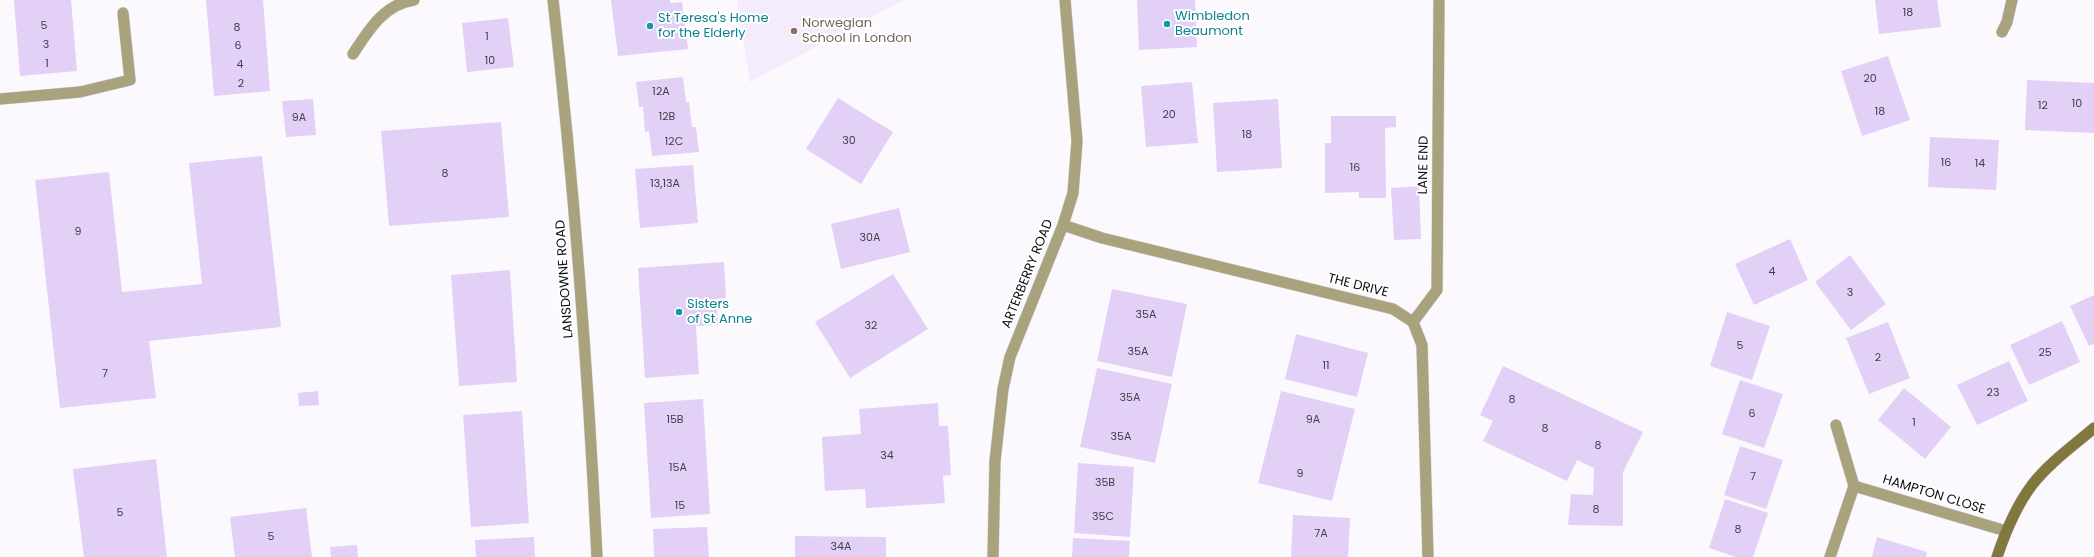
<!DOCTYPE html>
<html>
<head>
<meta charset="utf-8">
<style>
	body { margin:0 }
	canvas { display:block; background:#fbf9fe }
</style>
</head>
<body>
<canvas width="2094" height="557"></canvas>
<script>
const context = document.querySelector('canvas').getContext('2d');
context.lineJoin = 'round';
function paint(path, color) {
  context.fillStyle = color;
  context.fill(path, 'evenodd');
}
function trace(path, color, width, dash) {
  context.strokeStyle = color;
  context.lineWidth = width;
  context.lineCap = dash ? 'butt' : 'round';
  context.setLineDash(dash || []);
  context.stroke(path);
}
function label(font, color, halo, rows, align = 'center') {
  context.font = font + ' Poppins,sans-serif';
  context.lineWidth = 4;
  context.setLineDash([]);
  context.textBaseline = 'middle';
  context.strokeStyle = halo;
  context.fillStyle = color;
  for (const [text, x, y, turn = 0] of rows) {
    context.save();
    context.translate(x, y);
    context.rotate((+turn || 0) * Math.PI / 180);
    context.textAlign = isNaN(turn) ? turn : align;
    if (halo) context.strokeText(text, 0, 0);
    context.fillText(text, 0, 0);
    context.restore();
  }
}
paint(new Path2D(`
	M 737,0 L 904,0 L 750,82 Z`), '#f4ebfd');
paint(new Path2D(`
	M 14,0 L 71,0 L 77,71 L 20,76 Z
	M 206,0 L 263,0 L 270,91 L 214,96 Z
	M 611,0 L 670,0 L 670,3 L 682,2 L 688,49 L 618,56 Z
	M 1137,0 L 1195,0 L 1197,47 L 1139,50 Z
	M 1875,0 L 1937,0 L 1941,27 L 1879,34 Z
	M 508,18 L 514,67 L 467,72 L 462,23 Z
	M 1888,56 L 1910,120 L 1862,136 L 1841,71 Z
	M 683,77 L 686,102 L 689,102 L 692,127 L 696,127 L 699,152 L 652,156 L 649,131 L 645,132 L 643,107 L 639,107 L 636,82 Z
	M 2027,80 L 2094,83 L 2094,133 L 2025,130 Z
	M 1192,82 L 1198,143 L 1146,147 L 1141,86 Z
	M 838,98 L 893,132 L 861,184 L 806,149 Z
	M 313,99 L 316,135 L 286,137 L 282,101 Z
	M 1278,99 L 1282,168 L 1217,172 L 1213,103 Z
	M 1331,116 L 1396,116 L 1396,127 L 1385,128 L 1386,198 L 1359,198 L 1359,192 L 1325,193 L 1325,143 L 1331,143 Z
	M 501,122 L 509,217 L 389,226 L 381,131 Z
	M 1930,137 L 1999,140 L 1996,190 L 1928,187 Z
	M 262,156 L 281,327 L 149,341 L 156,398 L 60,408 L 35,180 L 109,172 L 122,292 L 202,284 L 189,163 Z
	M 693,165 L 698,223 L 640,228 L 635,169 Z
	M 1419,186 L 1421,239 L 1394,240 L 1391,188 Z
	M 899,208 L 910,252 L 841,269 L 831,224 Z
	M 1790,239 L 1808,280 L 1754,305 L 1735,264 Z
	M 1850,255 L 1886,304 L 1851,330 L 1815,282 Z
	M 724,262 L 726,298 L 716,299 L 718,325 L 696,326 L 699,374 L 645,378 L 638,268 Z
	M 510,270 L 517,382 L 459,386 L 451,275 Z
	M 893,274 L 928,329 L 850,378 L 815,322 Z
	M 1112,289 L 1187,304 L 1172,377 L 1097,361 Z
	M 2094,295 L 2094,344 L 2089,346 L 2070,306 Z
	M 1727,312 L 1770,326 L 1752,380 L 1710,366 Z
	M 2062,321 L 2080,362 L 2029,385 L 2010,345 Z
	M 1888,322 L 1910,378 L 1869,394 L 1846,338 Z
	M 1296,334 L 1368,353 L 1357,397 L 1285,379 Z
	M 2009,361 L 2028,401 L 1977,425 L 1957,385 Z
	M 1503,366 L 1643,432 L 1623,472 L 1623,526 L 1568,525 L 1571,494 L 1593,495 L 1594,468 L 1577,460 L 1567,481 L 1483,441 L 1493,421 L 1480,415 Z
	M 1097,368 L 1172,384 L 1155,463 L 1080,447 Z
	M 1740,380 L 1783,394 L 1764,448 L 1722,434 Z
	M 1904,388 L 1951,427 L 1925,459 L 1878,420 Z
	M 318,391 L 319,405 L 299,406 L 298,393 Z
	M 1281,391 L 1355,409 L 1332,501 L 1258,483 Z
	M 703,399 L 710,514 L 651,518 L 644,403 Z
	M 938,403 L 939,426 L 948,426 L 951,475 L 943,476 L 945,503 L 866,508 L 865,489 L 825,491 L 822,437 L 861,434 L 859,409 Z
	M 522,411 L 529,523 L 471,527 L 463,415 Z
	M 1740,446 L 1783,460 L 1766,509 L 1724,495 Z
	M 156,459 L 167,557 L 84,557 L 73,469 Z
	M 1078,463 L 1134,467 L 1130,537 L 1074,533 Z
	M 1725,499 L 1768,513 L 1753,557 L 1736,557 L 1709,548 Z
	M 306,508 L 312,557 L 235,557 L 230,517 Z
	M 1293,515 L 1350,518 L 1348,557 L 1291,557 Z
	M 707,527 L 709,557 L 654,557 L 653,529 Z
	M 795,536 L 886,537 L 886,557 L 795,557 Z
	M 534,537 L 535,557 L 476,557 L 475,540 Z
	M 1877,537 L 1927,552 L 1926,557 L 1872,557 Z
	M 1073,538 L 1130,541 L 1129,557 L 1072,557 Z
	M 357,545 L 358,557 L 331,557 L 330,547 Z`), '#e3d0f7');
const service = new Path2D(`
	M 1413,322 L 1437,290 L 1439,0`);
const minor = new Path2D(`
	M 553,0 C 574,185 588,371 597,557
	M 2002,32 L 2007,22 L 2012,0
	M 353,54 C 368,31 384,4 414,0
	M 0,99 L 80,92 L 130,80 L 123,13
	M 1063,225 L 1102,238 L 1393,309 L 1413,322 L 1422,345 L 1428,557
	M 1836,425 L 1854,486 L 2006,531
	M 993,557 L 995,461 L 1003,389 L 1010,357 L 1063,225 L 1073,193 L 1077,141 L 1065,0
	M 1830,557 L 1854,486`);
const secondary = new Path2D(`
	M 1997,557 C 2005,533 2017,505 2032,485 C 2049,463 2073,446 2094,428`);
trace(service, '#d5d3d8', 12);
trace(minor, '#d5d3d8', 12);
trace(secondary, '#d5d3d8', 12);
trace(service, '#a8a27d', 11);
trace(minor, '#a8a27d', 11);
trace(secondary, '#81783e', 11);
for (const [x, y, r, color] of [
	[1167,24,4,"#0f9aa8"],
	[650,26,4,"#0f9aa8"],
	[794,31,4,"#8d6e63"],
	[679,312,4,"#0f9aa8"]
]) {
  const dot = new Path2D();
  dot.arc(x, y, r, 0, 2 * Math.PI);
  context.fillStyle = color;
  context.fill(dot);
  trace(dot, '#fff', 1.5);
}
label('11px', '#423d49', null, [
	["18",1908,13],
	["5",44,26],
	["8",237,28],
	["1",487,37],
	["3",46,45],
	["6",238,46],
	["10",490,61],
	["1",47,64],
	["4",240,65],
	["20",1870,79],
	["2",241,84],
	["12A",661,92],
	["10",2077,104],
	["12",2043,106],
	["18",1880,112],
	["20",1169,115],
	["12B",667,117],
	["9A",299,118],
	["18",1247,135],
	["30",849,141],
	["12C",674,142],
	["16",1946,163],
	["14",1980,164],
	["16",1355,168],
	["8",445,174],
	["13,13A",665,184],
	["9",78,232],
	["30A",870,238],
	["4",1772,272],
	["3",1850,293],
	["35A",1146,315],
	["32",871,326],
	["5",1740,346],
	["35A",1138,352],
	["25",2045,353],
	["2",1878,358],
	["11",1326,366],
	["7",105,374],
	["23",1993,393],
	["35A",1130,398],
	["8",1512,400],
	["6",1752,414],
	["15B",675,420],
	["9A",1313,420],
	["1",1914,423],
	["8",1545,429],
	["35A",1121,437],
	["8",1598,446],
	["34",887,456],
	["15A",678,468],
	["9",1300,474],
	["7",1753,477],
	["35B",1105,483],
	["15",680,506],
	["8",1596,510],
	["5",120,513],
	["35C",1103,517],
	["8",1738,530],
	["7A",1321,534],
	["5",271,537],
	["34A",841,547]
]);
label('13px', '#0d838f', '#fff', [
	["Wimbledon",1175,17],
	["Beaumont",1175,32],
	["St Teresa's Home",658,19],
	["for the Elderly",658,34],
	["Sisters",687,305],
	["of St Anne",687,320]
], 'left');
label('13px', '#785e54', '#fff', [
	["Norwegian",802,24],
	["School in London",802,39]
], 'left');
label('13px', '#0d0c0f', '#fff', [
	["LANE END",1424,165,-89],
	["ARTERBERRY ROAD",1028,274,-68],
	["LANSDOWNE ROAD",565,279,-94],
	["THE DRIVE",1358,286,14],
	["HAMPTON CLOSE",1934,495,17]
]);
</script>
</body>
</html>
